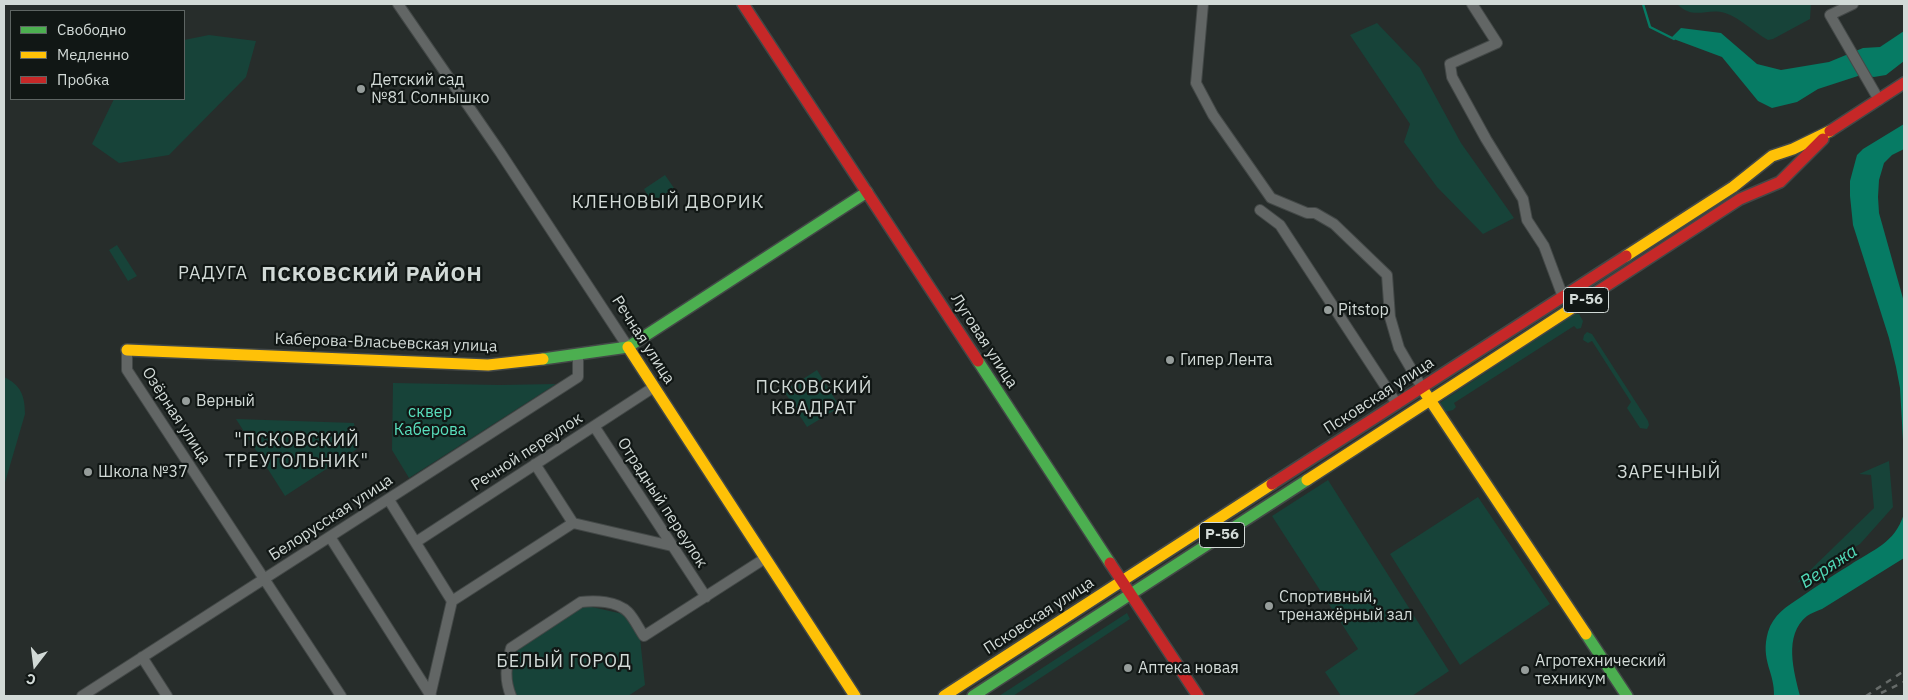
<!DOCTYPE html>
<html>
<head>
<meta charset="utf-8">
<style>
	body { margin:0 }
	#map { position:relative; width:1908px; height:700px; overflow:hidden; background:#272d2b; font-family:"IBM Plex Sans",sans-serif }
	canvas { display:block }
	.frame { position:absolute; inset:0; border:5px solid #d2dad7; pointer-events:none }
	.legend { position:absolute; left:10px; top:10px; width:175px; height:90px; box-sizing:border-box; background:#111715; border:1px solid #5e6563; margin:0; padding:6px 9px; list-style:none; font-size:15px; color:#d2dad7 }
	.legend li { display:flex; align-items:center; gap:10px; height:25px }
	.legend b { width:25px; border:1px solid #5e6563 }
	.north { position:absolute; left:10px; top:640px; width:50px; height:50px; -webkit-text-stroke:4px #111715; paint-order:stroke; rotate:195deg; font-size:14px; font-weight:700; line-height:20px; text-align:center; color:#d2dad7 }
	.north::after { content:''; display:block; margin:auto; width:18px; height:22px; background:#d2dad7; clip-path:polygon(50% 0,100% 100%,50% 72%,0 100%) }
</style>
</head>
<body>
<div id="map">
<canvas width="1908" height="700"></canvas>
<div class="frame"></div>
<ul class="legend">
<li><b style="height:6px;background:#4caf50"></b>Свободно</li>
<li><b style="height:6px;background:#ffc107"></b>Медленно</li>
<li><b style="height:6px;background:#c62828"></b>Пробка</li>
</ul>
<div class="north">С</div>
</div>
<script>
const context = document.querySelector('canvas').getContext('2d');
context.lineJoin = 'round';
function paint(path, color) {
  context.fillStyle = color;
  context.fill(path, 'evenodd');
}
function trace(path, color, width, dash) {
  context.strokeStyle = color;
  context.lineWidth = width;
  context.lineCap = dash ? 'butt' : 'round';
  context.setLineDash(dash || []);
  context.stroke(path);
}
function label(font, color, halo, rows, align = 'center') {
  context.font = font + ' "IBM Plex Sans",sans-serif';
  context.lineWidth = 4.5;
  context.setLineDash([]);
  context.textBaseline = 'middle';
  context.strokeStyle = halo;
  context.fillStyle = color;
  for (const [text, x, y, turn = 0] of rows) {
    context.save();
    context.translate(x, y);
    context.rotate((+turn || 0) * Math.PI / 180);
    context.textAlign = isNaN(turn) ? turn : align;
    if (halo) context.strokeText(text, 0, 0);
    context.fillText(text, 0, 0);
    context.restore();
  }
}
paint(new Path2D(`
	M 1677,4 L 1811,4 L 1810,19 L 1773,39 L 1768,40 C 1753,32 1741,18 1725,13 C 1707,7 1694,21 1677,4 Z
	M 1377,23 L 1420,68 L 1461,143 L 1514,218 L 1483,234 L 1437,187 L 1404,142 L 1410,124 L 1350,35 Z
	M 209,35 L 256,41 L 246,77 L 169,155 L 119,163 L 92,144 L 114,99 L 184,99 L 184,40 Z
	M 665,175 L 674,188 L 652,202 L 644,189 Z
	M 117,245 L 137,276 L 128,281 L 109,250 Z
	M 1575,314 L 1579,314 L 1583,321 L 1581,328 L 1577,329 L 1574,326 L 1454,403 L 1456,407 L 1453,410 L 1445,412 L 1440,403 L 1441,402 Z
	M 1587,332 L 1592,334 L 1648,421 L 1649,425 L 1647,429 L 1640,428 L 1627,408 L 1631,402 L 1592,341 L 1588,343 L 1583,340 L 1584,335 Z
	M 817,370 L 840,407 L 807,427 L 784,391 Z
	M 4,377 C 21,385 25,396 25,414 L 4,486 Z
	M 393,383 L 500,385 L 556,384 L 409,478 L 392,450 Z
	M 236,419 L 354,423 L 357,449 L 285,496 Z
	M 1889,461 L 1893,507 L 1860,544 L 1797,583 L 1874,508 L 1871,475 L 1859,474 Z
	M 1328,480 L 1449,671 L 1412,696 L 1341,696 L 1325,672 L 1358,649 L 1272,516 Z
	M 1478,497 L 1550,604 L 1460,665 L 1390,554 Z
	M 583,605 L 623,614 L 640,638 L 645,685 L 628,696 L 515,696 L 509,685 L 518,647 Z
	M 1127,613 L 1130,619 L 1013,696 L 999,696 Z`), '#174339');
paint(new Path2D(`
	M 1681,28 L 1721,33 L 1757,64 L 1781,70 L 1829,62 L 1863,48 L 1880,47 L 1904,31 L 1904,61 L 1886,75 L 1874,77 L 1861,75 L 1818,89 L 1797,102 L 1772,108 L 1758,101 L 1722,57 L 1671,38 Z
	M 1904,124 L 1904,149 L 1892,155 L 1884,163 L 1879,180 L 1878,197 L 1879,213 L 1904,302 L 1904,458 L 1900,388 L 1896,367 L 1889,338 L 1853,225 L 1850,196 L 1850,181 L 1857,155 L 1863,149 Z
	M 1904,514 L 1904,558 L 1822,609 C 1817,611 1811,613 1807,616 C 1783,635 1794,672 1800,696 L 1774,696 C 1775,672 1760,661 1768,632 C 1773,615 1787,606 1801,597 C 1817,586 1833,575 1850,565 C 1874,549 1894,544 1904,514 Z`), '#067b64');
trace(new Path2D(`
	M 1643,4 L 1650,27 L 1674,39`), '#067b64', 2.5);
const street = new Path2D(`
	M 398,4 L 500,152 L 628,347
	M 1203,4 L 1196,83 L 1213,115 L 1271,198 L 1307,213 L 1315,213 L 1334,224 L 1387,275 L 1390,317 L 1399,348 L 1424,391
	M 1472,4 L 1497,43 L 1450,64 L 1452,77 L 1486,139 L 1523,199 L 1527,220 L 1544,246 L 1563,297
	M 1853,4 L 1830,15 L 1879,100
	M 1260,210 L 1280,225 L 1397,404
	M 127,350 L 127,370 L 341,696
	M 594,426 L 706,597
	M 535,464 L 573,523
	M 389,500 L 452,601
	M 330,537 L 431,696
	M 416,542 L 654,387
	M 142,657 L 167,696
	M 82,696 L 578,377 L 578,355
	M 430,696 L 452,601 L 573,523 L 672,546
	M 511,696 C 504,678 506,667 511,648 L 581,602 C 595,600 617,601 628,612 C 634,618 639,629 644,636 L 764,559`);
const fast = new Path2D(`
	M 543,359 L 628,347 L 867,192
	M 978,361 L 1110,563
	M 1586,634 L 1627,696
	M 973,696 L 1307,480`);
const slow = new Path2D(`
	M 1626,256 L 1733,187 L 1772,156 L 1793,149 L 1830,131
	M 628,347 L 855,696
	M 127,350 L 488,365 L 543,359
	M 1424,391 L 1586,634
	M 1307,480 L 1586,299
	M 944,696 L 1272,484`);
const jam = new Path2D(`
	M 743,4 L 978,361
	M 1830,131 L 1904,83
	M 1586,299 L 1740,199 L 1780,182 L 1823,139
	M 1272,484 L 1626,256
	M 1110,563 L 1198,696`);
trace(street, '#434847', 12);
trace(fast, '#434847', 14);
trace(slow, '#434847', 14);
trace(jam, '#434847', 14);
trace(street, '#626665', 10);
trace(fast, '#4caf50', 11);
trace(slow, '#ffc107', 11);
trace(jam, '#c62828', 11);
trace(new Path2D(`
	M 1881,693 L 1904,682
	M 1866,696 L 1904,671`), '#666b69', 2.5, [6, 6]);
for (const [x, y, r, color] of [
	[361,89,5,"#969d9b"],
	[1328,310,5,"#969d9b"],
	[1170,360,5,"#969d9b"],
	[186,401,5,"#969d9b"],
	[88,472,5,"#969d9b"],
	[1269,606,5,"#969d9b"],
	[1128,668,5,"#969d9b"],
	[1525,670,5,"#969d9b"]
]) {
  const dot = new Path2D();
  dot.arc(x, y, r, 0, 2 * Math.PI);
  context.fillStyle = color;
  context.fill(dot);
  trace(dot, '#111715', 2);
}
for (const [x, y, w] of [
	[1586,300,45],
	[1222,535,45]
]) {
  const box = new Path2D();
  box.roundRect(x - w / 2, y - 12.5, w, 25, 4);
  context.fillStyle = '#111715';
  context.fill(box);
  trace(box, '#d2dad7', 1);
}
label('bold 15px', '#d2dad7', null, [
	["Р-56",1586,300],
	["Р-56",1222,535]
]);
label('16px', '#d2dad7', '#111715', [
	["Детский сад",371,80],
	["№81 Солнышко",371,98],
	["Pitstop",1338,310],
	["Гипер Лента",1180,360],
	["Верный",196,401],
	["Школа №37",98,472],
	["Спортивный,",1279,597],
	["тренажёрный зал",1279,615],
	["Агротехнический",1535,661],
	["техникум",1535,679],
	["Аптека новая",1138,668]
], 'left');
label('16px', '#d2dad7', '#111715', [
	["Речная улица",643,340,57],
	["Луговая улица",984,341,57],
	["Каберова-Власьевская улица",386,343,2],
	["Псковская улица",1379,396,-33],
	["Озёрная улица",176,416,57],
	["Речной переулок",527,452,-33],
	["Отрадный переулок",662,503,57],
	["Белорусская улица",331,518,-33],
	["Псковская улица",1039,616,-33]
]);
label('16px', '#59dfbd', '#111715', [
	["сквер",430,412],
	["Каберова",430,430]
]);
context.letterSpacing = '1px';
label('18px', '#d2dad7', '#111715', [
	["КЛЕНОВЫЙ ДВОРИК",668,203],
	["РАДУГА",213,274],
	["ПСКОВСКИЙ",814,388],
	["КВАДРАТ",814,409],
	["\"ПСКОВСКИЙ",297,441],
	["ТРЕУГОЛЬНИК\"",297,462],
	["ЗАРЕЧНЫЙ",1669,473],
	["БЕЛЫЙ ГОРОД",564,662]
]);
context.letterSpacing = '0px';
label('italic 18px', '#51d9b7', '#111715', [
	["Веряжа",1829,567,-33]
]);
context.letterSpacing = '1px';
label('bold 21px', '#d2dad7', '#111715', [
	["ПСКОВСКИЙ РАЙОН",372,275]
]);
context.letterSpacing = '0px';
</script>
</body>
</html>
